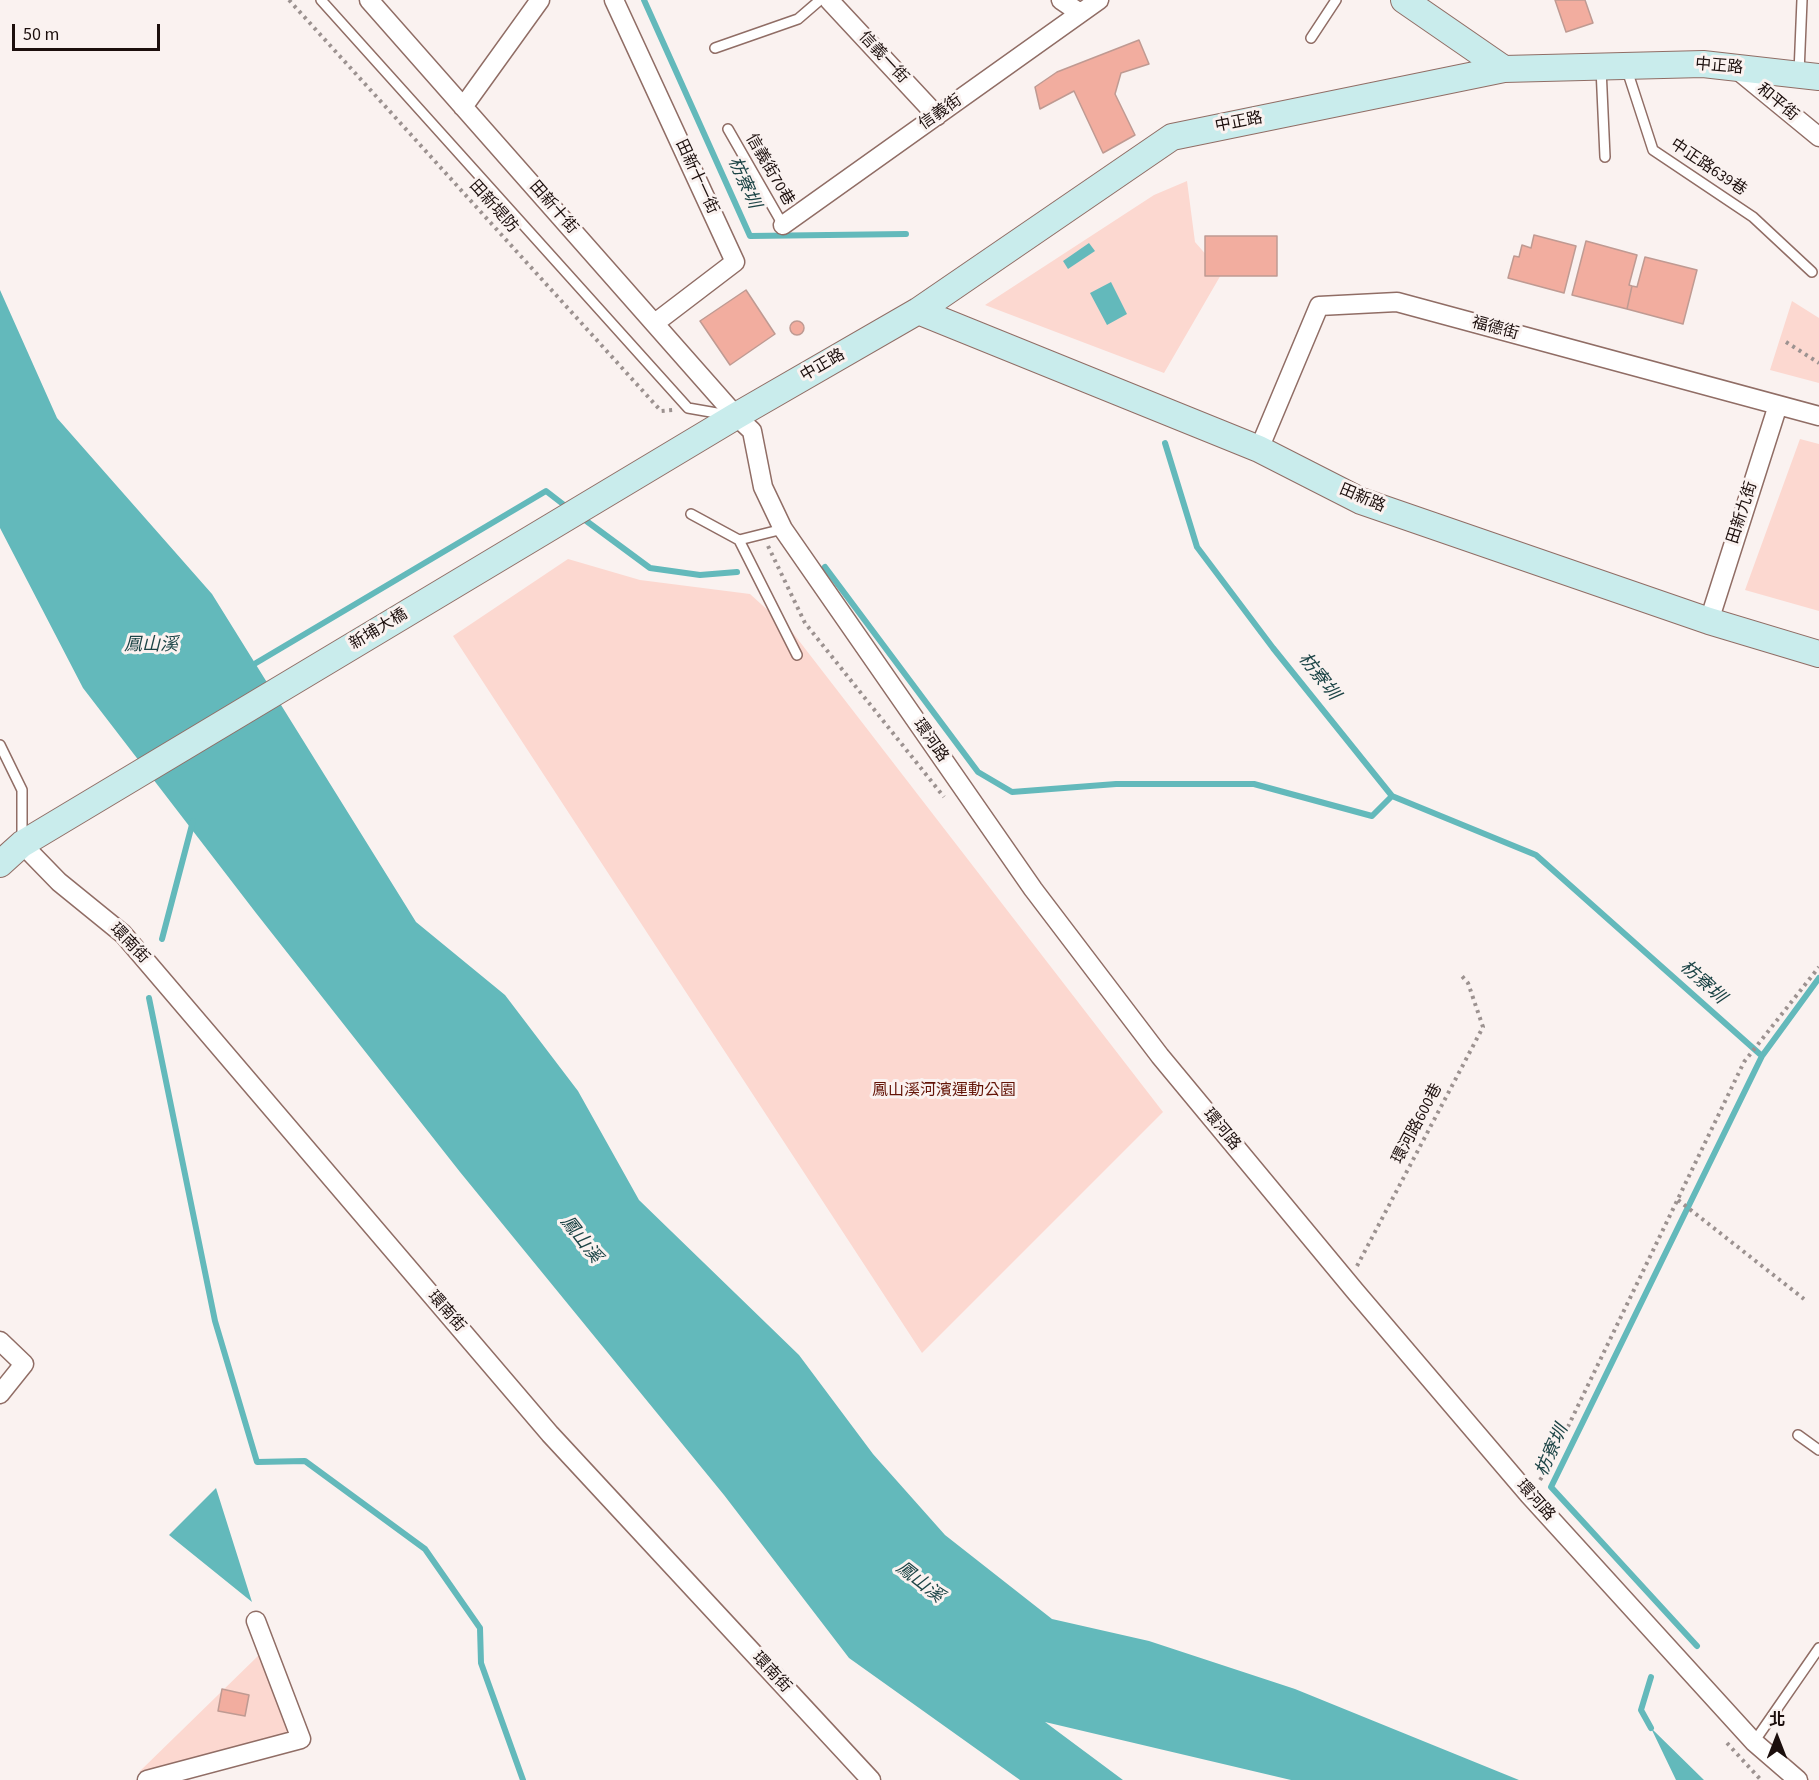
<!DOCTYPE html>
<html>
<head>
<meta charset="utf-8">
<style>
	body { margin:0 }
	#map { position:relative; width:1819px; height:1780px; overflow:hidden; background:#faf2f0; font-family:"Source Sans 3","Noto Sans TC",sans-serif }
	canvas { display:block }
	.north { position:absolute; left:1747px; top:1708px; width:60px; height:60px; -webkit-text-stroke:4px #faf2f0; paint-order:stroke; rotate:0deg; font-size:16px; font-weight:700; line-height:24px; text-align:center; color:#1c0f0d }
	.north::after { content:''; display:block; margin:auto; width:21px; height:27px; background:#1c0f0d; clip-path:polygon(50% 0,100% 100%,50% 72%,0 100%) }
	.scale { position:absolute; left:12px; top:24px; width:148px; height:27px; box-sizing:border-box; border:3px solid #1c0f0d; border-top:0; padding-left:8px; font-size:18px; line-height:21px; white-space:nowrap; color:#1c0f0d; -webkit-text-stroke:4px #faf2f0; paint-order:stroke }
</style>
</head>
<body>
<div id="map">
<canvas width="1819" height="1780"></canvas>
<div class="north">北</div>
<div class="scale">50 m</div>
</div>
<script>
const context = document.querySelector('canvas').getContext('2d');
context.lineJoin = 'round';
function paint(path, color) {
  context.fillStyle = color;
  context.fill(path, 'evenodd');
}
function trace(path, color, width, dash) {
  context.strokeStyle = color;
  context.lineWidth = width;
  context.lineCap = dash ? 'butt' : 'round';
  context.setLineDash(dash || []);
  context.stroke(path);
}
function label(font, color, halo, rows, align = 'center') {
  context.font = font + ' "Source Sans 3","Noto Sans TC",sans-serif';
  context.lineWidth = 6;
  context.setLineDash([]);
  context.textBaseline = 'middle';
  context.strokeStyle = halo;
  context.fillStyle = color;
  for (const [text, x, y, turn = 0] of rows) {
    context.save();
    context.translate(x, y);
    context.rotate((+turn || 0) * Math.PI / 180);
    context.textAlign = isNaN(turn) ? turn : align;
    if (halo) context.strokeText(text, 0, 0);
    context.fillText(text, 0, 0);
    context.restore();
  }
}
paint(new Path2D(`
	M 1187,181 L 1195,242 L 1222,273 L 1164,373 L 985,305 L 1154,195 Z
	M 1792,301 L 1819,318 L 1819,383 L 1770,370 Z
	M 1800,439 L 1819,444 L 1819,611 L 1745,590 Z
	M 568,559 L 640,580 L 750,594 L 793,633 L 1163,1112 L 922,1353 L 453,636 Z
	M 259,1655 L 291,1734 L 139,1772 Z`), '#fcd8d0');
paint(new Path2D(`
	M 1089,243 L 1095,251 L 1068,269 L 1063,261 Z
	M 1111,282 L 1127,314 L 1107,325 L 1090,293 Z
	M 0,290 L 57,418 L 212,594 L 416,922 L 505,995 L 578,1091 L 639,1200 L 799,1355 L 873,1454 L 945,1535 L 1052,1619 L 1149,1641 L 1295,1689 L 1519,1780 L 1291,1780 L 1045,1722 L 1123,1780 L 1020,1780 L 849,1658 L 724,1495 L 460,1172 L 256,913 L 83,688 L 0,528 Z
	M 216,1488 L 252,1602 L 169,1535 Z
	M 1651,1728 L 1704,1780 L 1676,1780 Z`), '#63b9bb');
trace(new Path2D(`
	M 644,0 L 750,236 L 906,234
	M 1165,443 L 1197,547 L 1273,648 L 1392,796 L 1536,855 L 1762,1056
	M 581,517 L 650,568 L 700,575 L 737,572
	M 825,567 L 978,772 L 1012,792 L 1116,784 L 1254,784 L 1372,816 L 1392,796
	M 256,663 L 546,491 L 568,508
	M 162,939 L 193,821
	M 149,998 L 215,1321 L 257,1462 L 305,1461 L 425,1549 L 480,1628 L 481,1663 L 523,1780
	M 1697,1646 L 1551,1487 L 1762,1056 L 1819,978
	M 1651,1677 L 1641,1710 L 1651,1728`), '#63b9bb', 6);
const building = new Path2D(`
	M 1555,0 L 1585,0 L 1593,23 L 1566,32 Z
	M 1139,40 L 1149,64 L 1121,73 L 1115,94 L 1135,135 L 1103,153 L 1074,91 L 1040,109 L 1035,87 L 1057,72 Z
	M 1534,235 L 1576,246 L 1564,293 L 1508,278 L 1514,256 L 1519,257 L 1522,245 L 1531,248 Z
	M 1205,236 L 1277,236 L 1277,276 L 1205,276 Z
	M 1586,241 L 1637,255 L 1629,285 L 1632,286 L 1627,309 L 1572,295 Z
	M 1645,257 L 1697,270 L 1683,324 L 1627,309 L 1632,286 L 1637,287 Z
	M 746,290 L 775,334 L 730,365 L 700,321 Z
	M790 328a7 7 0 1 1 14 0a7 7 0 1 1-14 0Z
	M 222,1689 L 249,1695 L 245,1716 L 218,1711 Z`);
paint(building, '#f2ad9f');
trace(building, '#bf9a92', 1.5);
const lane = new Path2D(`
	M 321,0 L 688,408 L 728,415
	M 1311,38 L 1336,0
	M 715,48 L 798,19 L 820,0
	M 1626,67 L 1653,150 L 1753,217 L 1812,272
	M 1601,68 L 1605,157
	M 1799,73 L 1802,0
	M 728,129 L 783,225
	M 691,514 L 739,540 L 797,655
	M 739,540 L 783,529
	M 0,745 L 22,790 L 22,841
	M 1798,1435 L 1819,1450
	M 1754,1742 L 1819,1648`);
const street = new Path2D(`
	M 369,0 L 736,416 L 752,431 L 763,487 L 783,529 L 1033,889 L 1160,1056 L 1355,1291 L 1529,1495 L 1754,1742 L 1798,1780
	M 614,0 L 735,262 L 655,323
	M 829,0 L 937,116
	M 1061,0 L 1080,13
	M 1735,68 L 1819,137
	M 463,107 L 540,0
	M 783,225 L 1099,0
	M 1259,449 L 1319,306 L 1397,302 L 1819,416
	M 1709,621 L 1778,405
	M 22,844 L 59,882 L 123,934 L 550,1434 L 871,1780
	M 0,1341 L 24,1364 L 0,1394
	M 147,1780 L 301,1739 L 256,1621`);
const secondary = new Path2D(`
	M 1404,0 L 1504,69
	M 918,311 L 1259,449 L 1361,501 L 1709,621 L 1819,654
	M 0,864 L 22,844 L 736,416 L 918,311 L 1172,137 L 1504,69 L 1703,64 L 1819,77`);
trace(lane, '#906d65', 12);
trace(street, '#906d65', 21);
trace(secondary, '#906d65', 28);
trace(new Path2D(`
	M 289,0 L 661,411 L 673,410
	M 1786,342 L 1819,363
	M 768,546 L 805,623 L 944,797
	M 1678,1200 L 1804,1299
	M 1357,1266 L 1483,1027 L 1468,983 L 1461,975
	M 1540,1480 L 1548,1468 L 1744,1062 L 1819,967
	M 1727,1743 L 1761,1780`), '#9c9290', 4, [3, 4.5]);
trace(lane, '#fff', 9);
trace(street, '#fff', 18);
trace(secondary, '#c9ecec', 26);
label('16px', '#1c0f0d', '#faf2f0', [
	["信義一街",883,58,47],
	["中正路",1719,67,5],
	["和平街",1777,103,40],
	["信義街",941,113,-35],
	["中正路",1239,123,-11],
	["中正路639巷",1708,168,34],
	["信義街70巷",769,170,60],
	["田新十一街",696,177,65],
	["田新堤防",493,207,48],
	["田新十街",553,208,49],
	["福德街",1495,329,15],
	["中正路",823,366,-30],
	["田新路",1362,499,23],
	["田新九街",1743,513,-72],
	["新埔大橋",379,630,-31],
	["環河路",930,741,55],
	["環南街",129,944,46],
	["環河路600巷",1418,1124,-62],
	["環河路",1221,1130,50],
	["環南街",446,1312,49],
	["環河路",1535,1501,48],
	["環南街",771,1673,47]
]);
label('16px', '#631407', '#faf2f0', [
	["鳳山溪河濱運動公園",944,1091]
]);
label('italic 18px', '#1c4446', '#faf2f0', [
	["枋寮圳",743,183,66],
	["鳳山溪",151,646],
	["枋寮圳",1318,677,52],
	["枋寮圳",1702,983,42],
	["鳳山溪",580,1240,52],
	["枋寮圳",1553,1451,-66],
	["鳳山溪",919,1583,38]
]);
</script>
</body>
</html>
